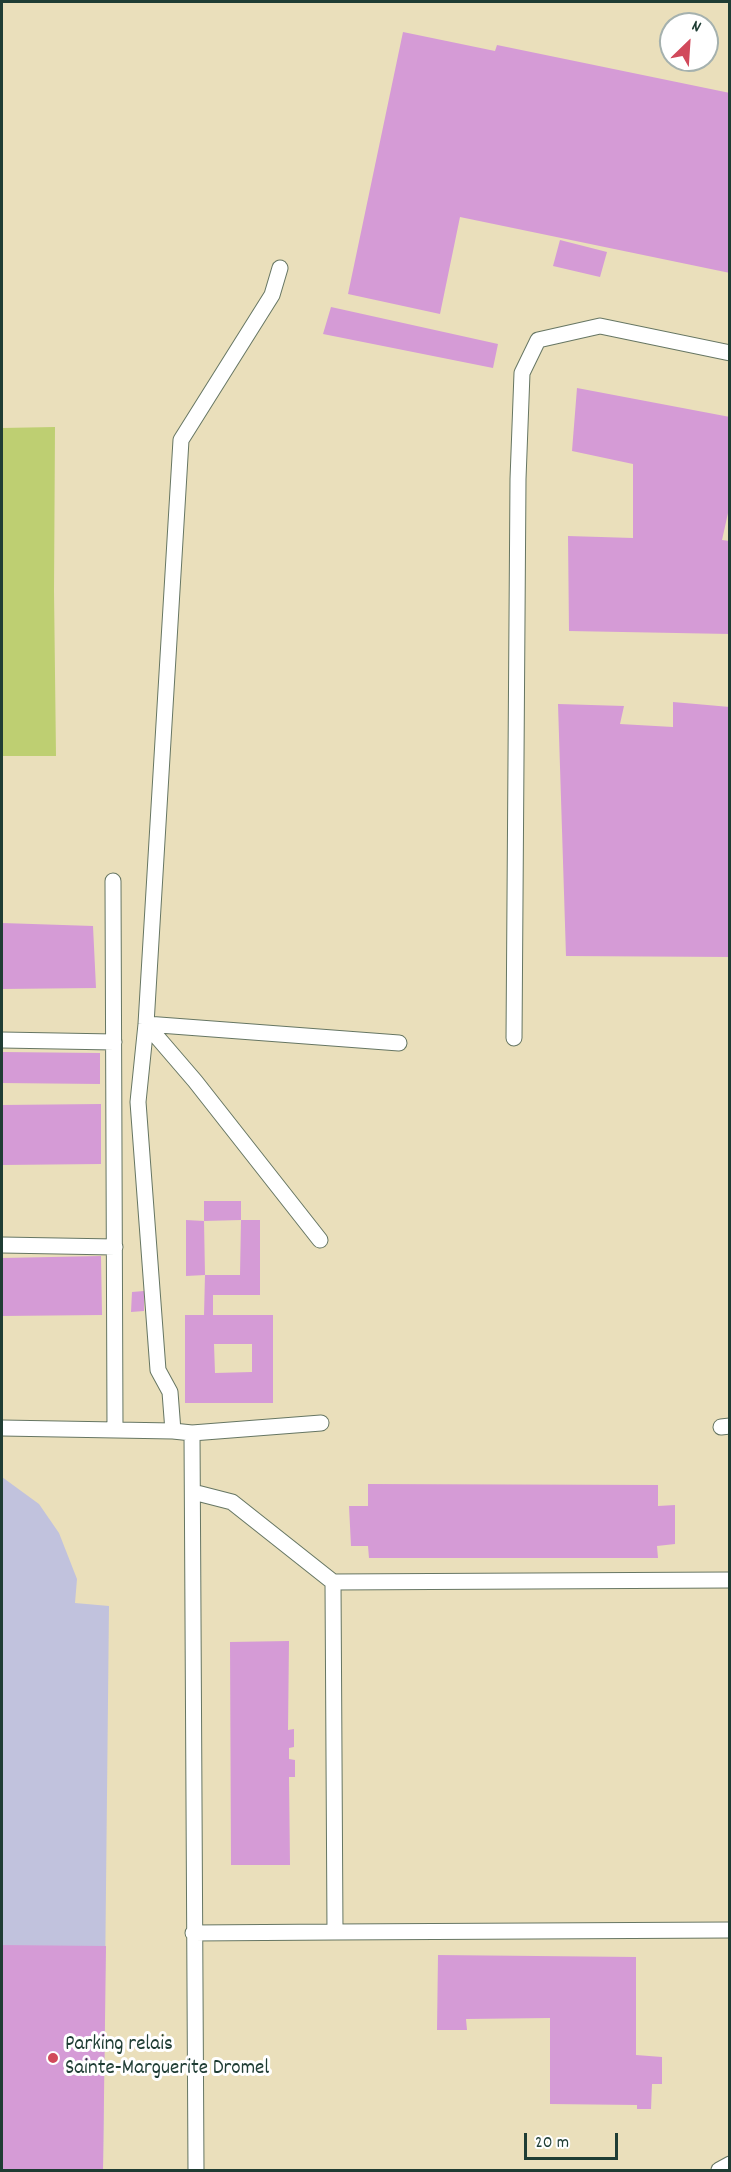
<!DOCTYPE html>
<html>
<head>
<meta charset="utf-8">
<style>
	body { margin:0 }
	#map { position:relative; width:731px; height:2172px; overflow:hidden; background:#eadfbb; font-family:Dekko,sans-serif }
	canvas { display:block }
	.frame { position:absolute; inset:0; border:3px solid #1f3d34; pointer-events:none }
	.north { position:absolute; left:659px; top:12px; width:60px; height:60px; box-sizing:border-box; background:#fff; border:2px solid #a5b1ae; border-radius:50%; rotate:25deg; font-size:16px; font-weight:700; line-height:24px; text-align:center; color:#1f3d34 }
	.north::after { content:''; display:block; margin:auto; width:21px; height:27px; background:#d1495b; clip-path:polygon(50% 0,100% 100%,50% 72%,0 100%) }
	.scale { position:absolute; left:524px; top:2133px; width:94px; height:27px; box-sizing:border-box; border:3px solid #1f3d34; border-top:0; padding-left:8px; font-size:18px; line-height:21px; white-space:nowrap; color:#1f3d34; -webkit-text-stroke:4px #fff; paint-order:stroke }
</style>
</head>
<body>
<div id="map">
<canvas width="731" height="2172"></canvas>
<div class="frame"></div>
<div class="north">N</div>
<div class="scale">20 m</div>
</div>
<script>
const context = document.querySelector('canvas').getContext('2d');
context.lineJoin = 'round';
function paint(path, color) {
  context.fillStyle = color;
  context.fill(path, 'evenodd');
}
function trace(path, color, width, dash) {
  context.strokeStyle = color;
  context.lineWidth = width;
  context.lineCap = dash ? 'butt' : 'round';
  context.setLineDash(dash || []);
  context.stroke(path);
}
function label(font, color, halo, rows, align = 'center') {
  context.font = font + ' Dekko,sans-serif';
  context.lineWidth = 6;
  context.setLineDash([]);
  context.textBaseline = 'middle';
  context.strokeStyle = halo;
  context.fillStyle = color;
  for (const [text, x, y, turn = 0] of rows) {
    context.save();
    context.translate(x, y);
    context.rotate((+turn || 0) * Math.PI / 180);
    context.textAlign = isNaN(turn) ? turn : align;
    if (halo) context.strokeText(text, 0, 0);
    context.fillText(text, 0, 0);
    context.restore();
  }
}
paint(new Path2D(`
	M 2,1477 L 39,1504 L 59,1533 L 77,1579 L 75,1603 L 109,1606 L 103,2170 L 2,2170 Z`), '#c1c2dd');
paint(new Path2D(`
	M 55,427 L 54,591 L 56,756 L 2,756 L 2,428 Z`), '#becf72');
paint(new Path2D(`
	M 403,32 L 495,51 L 497,45 L 730,93 L 730,273 L 460,217 L 440,314 L 348,294 Z
	M 560,240 L 607,252 L 600,277 L 553,266 Z
	M 331,307 L 498,344 L 493,368 L 323,334 Z
	M 577,388 L 730,417 L 730,504 L 722,540 L 730,541 L 730,634 L 569,631 L 568,536 L 633,538 L 633,464 L 572,451 Z
	M 673,702 L 730,707 L 730,957 L 566,956 L 558,704 L 624,706 L 620,724 L 673,727 Z
	M 2,923 L 93,926 L 96,988 L 2,989 Z
	M 2,1052 L 100,1053 L 100,1084 L 2,1083 Z
	M 101,1104 L 101,1164 L 2,1165 L 2,1105 Z
	M 204,1201 L 241,1201 L 241,1220 L 204,1221 Z
	M 186,1220 L 204,1221 L 205,1275 L 186,1276 Z
	M 241,1220 L 260,1220 L 260,1295 L 213,1295 L 213,1315 L 273,1315 L 273,1403 L 185,1403 L 185,1315 L 204,1315 L 205,1275 L 240,1275 ZM 214,1344 L 252,1344 L 252,1372 L 215,1373 Z
	M 101,1256 L 102,1315 L 2,1316 L 2,1258 Z
	M 144,1291 L 144,1311 L 131,1312 L 132,1292 Z
	M 368,1484 L 658,1485 L 658,1506 L 675,1505 L 675,1544 L 657,1546 L 658,1558 L 369,1558 L 368,1546 L 351,1546 L 349,1506 L 368,1506 Z
	M 289,1641 L 288,1730 L 294,1729 L 294,1747 L 289,1748 L 289,1759 L 295,1760 L 295,1777 L 289,1777 L 290,1865 L 231,1865 L 230,1642 Z
	M 2,1945 L 106,1946 L 103,2170 L 2,2170 Z
	M 438,1955 L 636,1957 L 636,2055 L 662,2057 L 662,2084 L 652,2084 L 651,2109 L 637,2109 L 637,2105 L 550,2104 L 550,2018 L 466,2019 L 467,2030 L 437,2030 Z`), '#d59bd6');
const service = new Path2D(`
	M 280,268 L 272,295 L 181,440 L 146,1024 L 138,1102 L 158,1370 L 170,1392 L 173,1431 L 192,1433 L 321,1423
	M 113,881 L 115,1429
	M 146,1024 L 195,1081 L 320,1240
	M 146,1024 L 399,1043
	M 514,1038 L 518,479 L 522,373 L 538,340 L 600,326 L 730,353
	M 2,1040 L 114,1042
	M 2,1245 L 115,1247
	M 721,1427 L 730,1426
	M 2,1428 L 173,1431
	M 192,1433 L 196,2170
	M 193,1492 L 232,1502 L 333,1582 L 730,1580
	M 335,1932 L 730,1930
	M 193,1933 L 335,1932 L 333,1582
	M 719,2170 L 730,2164`);
trace(service, '#667663', 17);
trace(service, '#fff', 15);
for (const [x, y, r, color] of [
	[53,2058,6,"#d1495b"]
]) {
  const dot = new Path2D();
  dot.arc(x, y, r, 0, 2 * Math.PI);
  context.fillStyle = color;
  context.fill(dot);
  trace(dot, '#fff', 2);
}
label('21px', '#1f3d34', '#fff', [
	["Parking relais",65,2046],
	["Sainte-Marguerite Dromel",65,2070]
], 'left');
</script>
</body>
</html>
